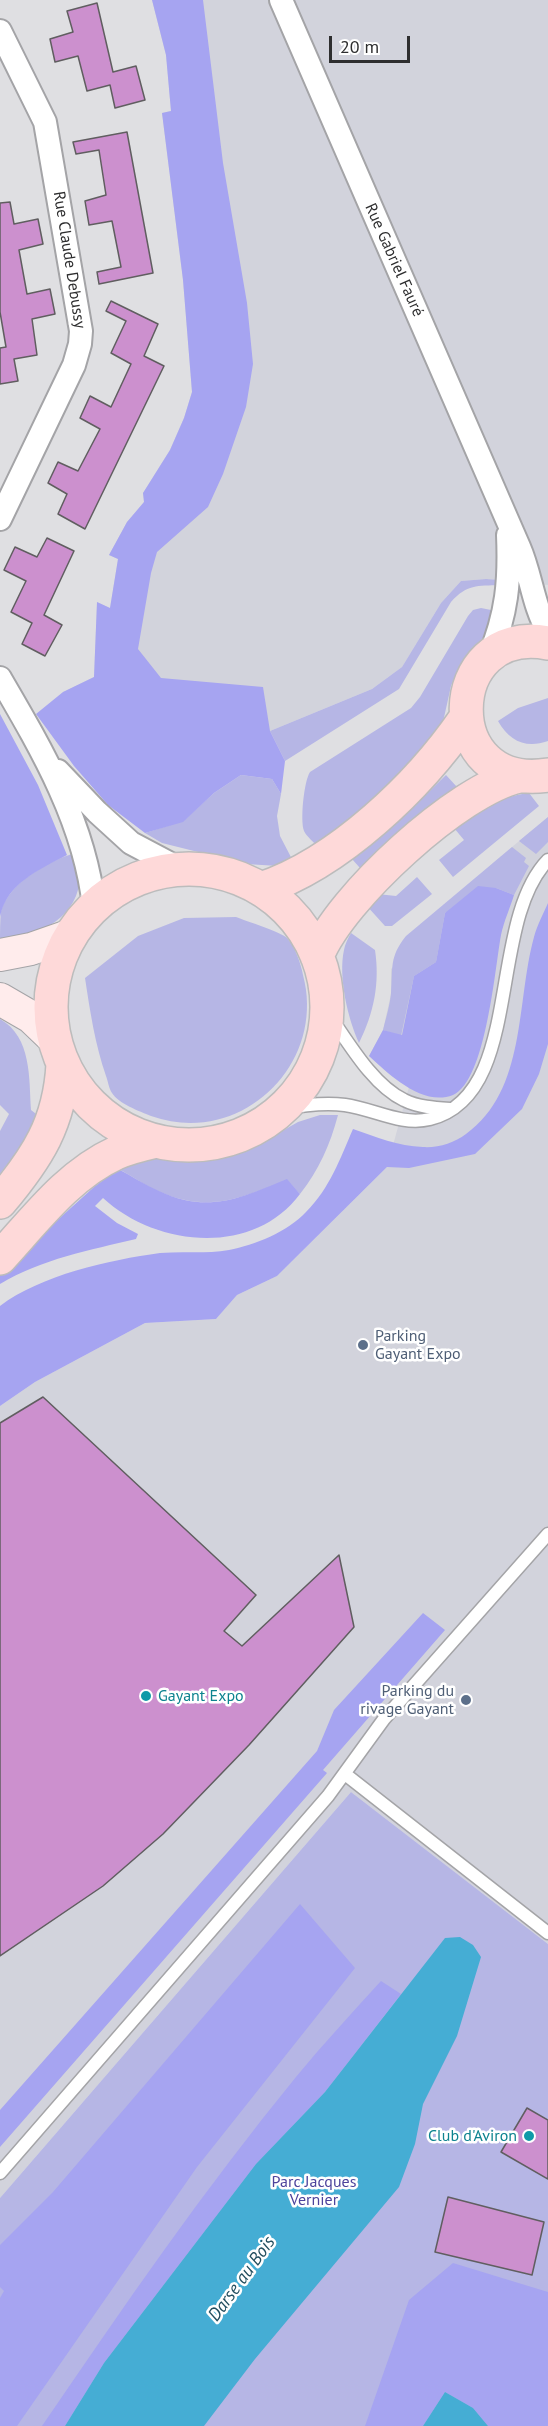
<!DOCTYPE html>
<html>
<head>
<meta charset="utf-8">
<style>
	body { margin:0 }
	#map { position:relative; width:548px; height:2426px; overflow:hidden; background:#dfdfe2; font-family:"PT Sans",sans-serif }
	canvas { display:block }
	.scale { position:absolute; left:329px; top:36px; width:81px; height:27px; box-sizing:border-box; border:3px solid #2e2e2f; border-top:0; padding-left:8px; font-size:18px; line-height:21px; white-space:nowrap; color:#2e2e2f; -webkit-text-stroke:4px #fff; paint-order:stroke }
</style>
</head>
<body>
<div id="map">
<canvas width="548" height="2426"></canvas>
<div class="scale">20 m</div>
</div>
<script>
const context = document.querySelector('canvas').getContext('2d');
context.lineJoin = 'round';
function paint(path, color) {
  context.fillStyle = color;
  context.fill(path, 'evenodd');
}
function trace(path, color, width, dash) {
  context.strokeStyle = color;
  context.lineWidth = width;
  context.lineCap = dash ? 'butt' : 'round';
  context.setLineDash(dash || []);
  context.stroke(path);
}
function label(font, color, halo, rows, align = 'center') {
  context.font = font + ' "PT Sans",sans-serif';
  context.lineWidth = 5;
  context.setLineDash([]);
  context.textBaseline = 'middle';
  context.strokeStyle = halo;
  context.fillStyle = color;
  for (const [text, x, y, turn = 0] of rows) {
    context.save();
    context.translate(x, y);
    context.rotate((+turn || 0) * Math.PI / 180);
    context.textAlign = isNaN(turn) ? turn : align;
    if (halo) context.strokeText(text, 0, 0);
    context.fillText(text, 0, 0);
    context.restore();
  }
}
paint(new Path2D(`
	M 152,0 L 548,0 L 548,585 L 486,579 L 461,581 L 441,603 L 402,667 L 372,689 L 270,731 L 63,692 L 94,677 L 97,602 L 110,608 L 118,559 L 109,555 L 127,522 L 144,502 L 143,493 L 170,450 L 184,418 L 192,392 L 183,280 L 162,113 L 171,111 L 166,55 Z
	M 548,817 L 548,1944 L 351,1792 L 0,2198 L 0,1406 L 35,1382 L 145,1323 L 216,1319 L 237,1295 L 277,1276 L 387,1167 L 409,1087 L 389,1074 L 369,1056 L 383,1030 L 391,994 L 391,969 L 494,862 Z`), '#d2d3dc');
paint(new Path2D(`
	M 486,579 L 500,580 L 500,585 C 477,586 467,584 451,602 L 399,689 L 285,761 L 270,731 L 372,689 L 402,667 L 441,603 L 461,581 Z
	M 481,608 L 496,611 L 485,635 L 457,672 L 451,686 L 443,722 L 391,786 L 317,846 C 313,841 307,837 304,831 C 300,820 304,781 310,772 L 411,708 L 420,697 L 468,616 L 473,610 Z
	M 548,698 L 548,741 C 526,749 509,741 498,721 L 518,708 Z
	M 241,775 L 272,779 L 281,794 L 277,816 L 280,836 L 293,861 L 278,866 L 246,864 L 162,843 L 145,833 L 183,821 L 214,793 Z
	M 446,775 L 457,787 L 426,811 L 360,868 L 352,859 L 407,813 Z
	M 529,793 L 539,806 L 453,877 L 439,860 L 464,840 L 454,828 C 477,811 500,796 529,793 Z
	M 548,817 L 548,842 L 536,854 L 519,841 Z
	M 512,847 L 526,858 L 524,862 L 529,866 L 514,895 L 496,888 L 445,913 L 436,962 L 414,976 L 401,1036 L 383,1030 C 386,1018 390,1005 391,993 C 393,968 389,957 406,936 Z
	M 76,853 C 78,862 82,873 80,881 C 73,925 35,933 0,944 C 0,933 0,921 1,911 C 10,882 49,860 76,853 Z
	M 417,877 L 432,894 L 392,926 L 385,926 L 366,905 L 377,894 L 396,896 Z
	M 236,917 C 246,921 281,932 287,938 C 295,946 301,964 303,975 C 327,1065 240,1148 151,1116 C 139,1111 119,1104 112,1093 C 109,1089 108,1081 106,1076 C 95,1044 90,1011 85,978 L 138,936 L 184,918 Z
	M 351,933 L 375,950 C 380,983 374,1013 359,1043 C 348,1019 338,977 344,950 C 345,944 348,938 351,933 Z
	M 0,1019 C 32,1037 29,1079 31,1110 L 40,1117 L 28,1137 L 0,1174 L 0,1131 L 9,1114 L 0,1105 Z
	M 320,1115 L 338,1115 C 330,1145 319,1170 300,1194 L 287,1180 C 241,1198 209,1213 160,1192 C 145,1186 133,1176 118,1169 L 135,1157 L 191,1162 L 219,1159 L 247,1151 L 298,1122 Z
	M 351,1792 L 548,1944 L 548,2426 L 0,2426 L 0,2198 Z`), '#b6b6e5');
paint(new Path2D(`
	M 152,0 L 203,0 L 223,163 L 247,303 L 253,364 L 246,407 L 223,474 L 208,507 L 157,552 L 151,573 L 138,649 L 161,678 L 263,687 L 270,731 L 285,761 L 281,794 L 272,779 L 241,775 L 214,793 L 183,822 L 145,833 L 108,805 L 74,766 L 36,714 L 63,692 L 94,677 L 97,602 L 110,608 L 118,559 L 109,555 L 127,522 L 144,502 L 143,493 L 170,450 L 184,418 L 192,392 L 183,280 L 162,113 L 171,111 L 166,55 Z
	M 0,714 L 38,785 L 67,855 C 40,869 6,884 0,917 Z
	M 478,886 L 496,888 L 514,895 C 510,908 504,921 501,935 C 495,967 486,1081 453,1095 C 422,1107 389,1074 369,1056 L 383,1030 L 402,1035 L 414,976 L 436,962 L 445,913 Z
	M 548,903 L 548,1044 L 539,1074 L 522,1109 L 475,1154 L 409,1168 L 387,1167 L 277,1276 L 237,1295 L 216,1319 L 145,1323 L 35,1382 L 0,1406 L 0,1306 C 41,1275 109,1260 160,1253 C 183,1251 206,1254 229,1250 C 255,1245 287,1232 306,1212 C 330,1188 340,1159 353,1129 C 376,1137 398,1146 423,1147 C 438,1148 454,1143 466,1134 C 527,1090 516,1002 534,937 C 537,926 543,914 548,903 Z
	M 118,1169 C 132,1176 145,1185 159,1191 C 208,1214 241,1198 287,1179 L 300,1194 C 253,1257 156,1247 103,1198 L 95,1206 L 117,1223 L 138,1234 L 136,1239 C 90,1250 42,1259 0,1284 L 0,1272 L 94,1187 Z
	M 423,1613 L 445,1630 L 323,1770 L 327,1773 L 0,2147 L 0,2110 L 317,1751 L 334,1710 Z
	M 300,1904 L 355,1968 L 197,2167 L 17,2426 L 0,2426 L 0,2298 L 4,2291 L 0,2287 L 0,2245 L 53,2192 Z
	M 381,1981 L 401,1994 L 325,2092 L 256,2164 L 104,2363 L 65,2426 L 42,2426 C 123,2307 205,2188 296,2077 C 323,2044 352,2013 381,1981 Z
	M 453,2263 L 548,2292 L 548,2426 L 488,2426 L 473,2408 L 445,2392 L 423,2426 L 365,2426 L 409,2300 Z`), '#a6a4f1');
paint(new Path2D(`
	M 460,1937 L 473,1945 L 481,1957 L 457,2036 L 423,2104 L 415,2144 L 399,2187 L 255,2359 L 204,2426 L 65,2426 L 104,2363 L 256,2164 L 325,2092 L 445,1938 Z
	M 445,2392 L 473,2408 L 488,2426 L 423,2426 Z`), '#45add4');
const building = new Path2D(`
	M 97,3 L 113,72 L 136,66 L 145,100 L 115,108 L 110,85 L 87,91 L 78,56 L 55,62 L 50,39 L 73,32 L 67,11 Z
	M 127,132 L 153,273 L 99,284 L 97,272 L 121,267 L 112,221 L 89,225 L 85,201 L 106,195 L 99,150 L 76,154 L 73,142 Z
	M 10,202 L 14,224 L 38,219 L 43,244 L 19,250 L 27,294 L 50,289 L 55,314 L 32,319 L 37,355 L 14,359 L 18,381 L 0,384 L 0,348 L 6,347 L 0,312 L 0,203 Z
	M 111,301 L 158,324 L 144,356 L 164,366 L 85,529 L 58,514 L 67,494 L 48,483 L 58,462 L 78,471 L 100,429 L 80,418 L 90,396 L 111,407 L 131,364 L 111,353 L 126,321 L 106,311 Z
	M 47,538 L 74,551 L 44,615 L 62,625 L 45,656 L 22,644 L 32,623 L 11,612 L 26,581 L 4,570 L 15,547 L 37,557 Z
	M 43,1397 L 256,1595 L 224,1631 L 242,1646 L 339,1555 L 354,1627 L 249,1745 L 163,1834 L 103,1886 L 0,1956 L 0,1423 Z
	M 527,2108 L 548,2120 L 548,2179 L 501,2152 Z
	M 448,2197 L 544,2222 L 532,2275 L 435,2252 Z`);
paint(building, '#cc90ce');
trace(building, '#605e60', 1.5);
const lane = new Path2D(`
	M 327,1012 C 347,1040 372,1085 404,1100 C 418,1107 434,1108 450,1109
	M 282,1109 C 303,1105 324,1102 345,1105 C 374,1109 401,1126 430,1119 C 525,1095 486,924 548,860
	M 345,1774 L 548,1933
	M 0,2173 L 328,1796 L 384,1719 L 548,1534`);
const street = new Path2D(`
	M 281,0 L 519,547 C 531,574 533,606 548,631
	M 0,31 L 45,122 L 81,331 L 80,344 L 74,365 L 0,519
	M 489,657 C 507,614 510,581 508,535
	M 0,678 C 42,750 85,823 94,907
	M 58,771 L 97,812 L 131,843 L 182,870`);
const secondary = new Path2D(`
	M 0,955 L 31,949 L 71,935
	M 0,999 L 31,1017 L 54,1039`);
const primary = new Path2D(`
	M 548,643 C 441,623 437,793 548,775
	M51 1007a138 138 0 1 1 276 0a138 138 0 1 1-276 0Z
	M 261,889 C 339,863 419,786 465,719
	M 317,956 C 340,898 459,789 519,776
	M 0,1202 C 37,1158 60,1123 63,1064
	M 0,1258 C 35,1220 68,1175 116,1153 C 129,1147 143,1144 156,1141`);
trace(lane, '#a4a4a7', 15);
trace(street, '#a4a4a7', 26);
trace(secondary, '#a4a4a7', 34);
trace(primary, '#bcbcbc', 36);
trace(lane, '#fff', 12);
trace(street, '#fff', 22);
trace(secondary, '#ffecec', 32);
trace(primary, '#fed9d9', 33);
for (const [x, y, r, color] of [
	[363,1345,6,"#5c6f8a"],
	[146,1696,6,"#0f9aa8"],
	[466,1700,6,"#5c6f8a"],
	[529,2136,6,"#0f9aa8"]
]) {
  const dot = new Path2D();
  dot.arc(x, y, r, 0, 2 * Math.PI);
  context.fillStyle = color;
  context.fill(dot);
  trace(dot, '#fff', 2);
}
label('16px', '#2e2e2f', '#fff', [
	["Rue Claude Debussy",69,260,81],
	["Rue Gabriel Fauré",394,260,66]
]);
label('16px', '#4e5e75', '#fff', [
	["Parking",375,1336],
	["Gayant Expo",375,1354],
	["Parking du",454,1691,"right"],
	["rivage Gayant",454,1709,"right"]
], 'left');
label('16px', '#0d838f', '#fff', [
	["Gayant Expo",158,1696],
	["Club d'Aviron",517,2136,"right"]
], 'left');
label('16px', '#4d439c', '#fff', [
	["Parc Jacques",314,2182],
	["Vernier",314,2200]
]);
label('italic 18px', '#224e5f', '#fff', [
	["Darse au Bois",242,2279,-54]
]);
</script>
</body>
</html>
